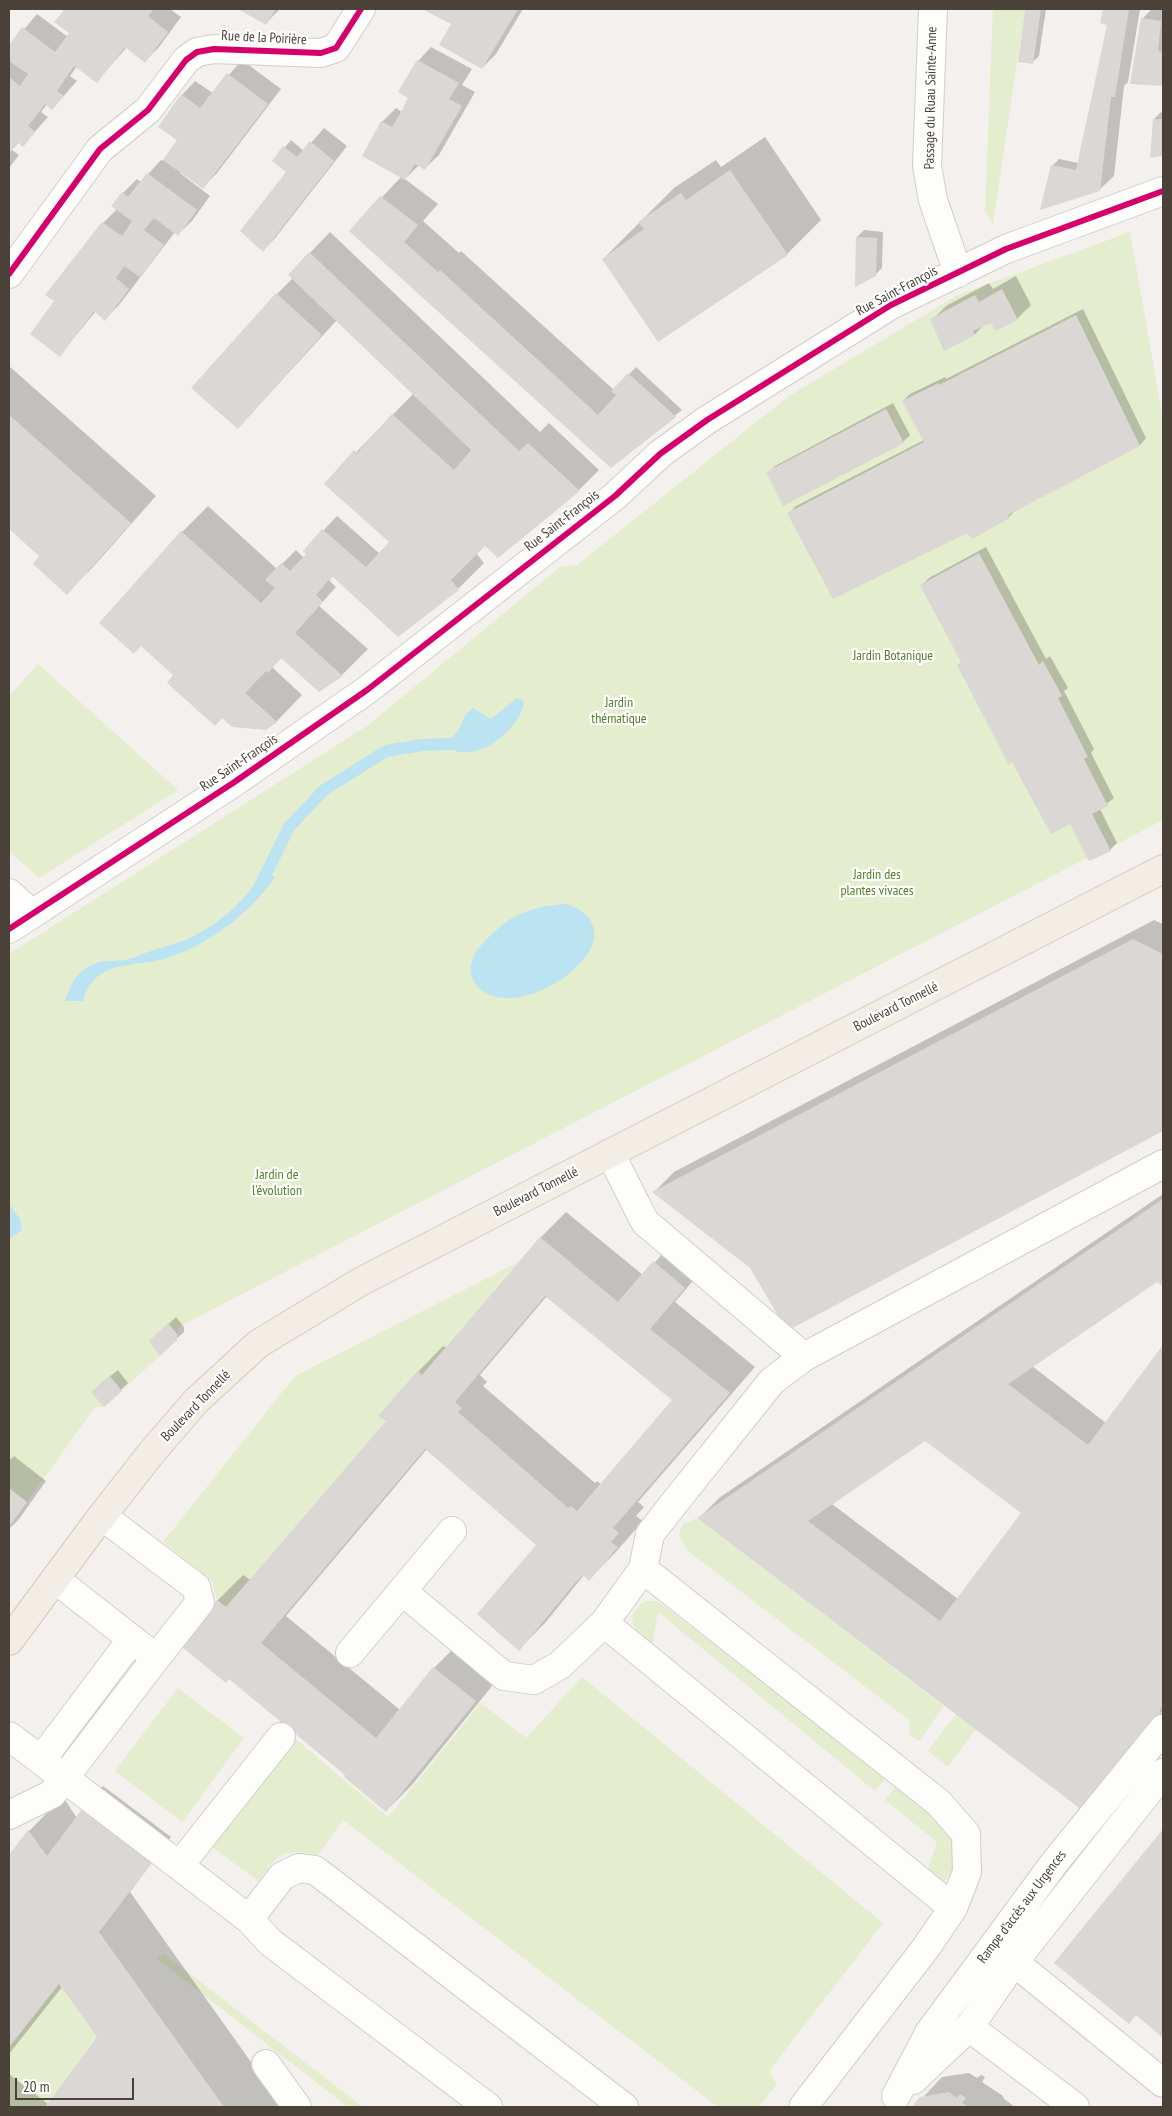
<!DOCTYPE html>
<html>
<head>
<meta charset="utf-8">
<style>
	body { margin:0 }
	#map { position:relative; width:1172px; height:2116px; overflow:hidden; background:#f3f0ed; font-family:"PT Sans Narrow",sans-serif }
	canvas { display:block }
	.frame { position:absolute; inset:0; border:10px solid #4a4138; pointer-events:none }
	.scale { position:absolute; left:15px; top:2078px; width:119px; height:22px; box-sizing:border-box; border:2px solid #4a4138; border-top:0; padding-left:6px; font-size:15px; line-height:18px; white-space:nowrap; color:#4a4138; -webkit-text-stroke:4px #fff; paint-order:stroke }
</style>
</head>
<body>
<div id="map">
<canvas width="1172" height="2116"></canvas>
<div class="frame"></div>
<div class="scale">20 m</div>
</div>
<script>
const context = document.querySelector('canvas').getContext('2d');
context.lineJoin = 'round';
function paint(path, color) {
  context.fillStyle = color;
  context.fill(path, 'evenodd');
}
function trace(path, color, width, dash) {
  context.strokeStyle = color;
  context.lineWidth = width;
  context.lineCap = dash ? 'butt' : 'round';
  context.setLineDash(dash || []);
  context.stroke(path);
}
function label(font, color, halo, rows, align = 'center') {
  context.font = font + ' "PT Sans Narrow",sans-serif';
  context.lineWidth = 4.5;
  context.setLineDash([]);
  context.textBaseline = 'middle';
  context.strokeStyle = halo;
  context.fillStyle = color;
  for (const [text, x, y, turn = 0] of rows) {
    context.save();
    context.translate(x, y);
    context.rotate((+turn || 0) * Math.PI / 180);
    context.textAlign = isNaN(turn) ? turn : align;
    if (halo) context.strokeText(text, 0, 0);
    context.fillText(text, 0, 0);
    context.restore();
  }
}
paint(new Path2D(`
	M 993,9 L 1025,9 L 993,224 L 985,211 Z
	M 1130,232 L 1163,420 L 1163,820 L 1111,847 L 1111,851 L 1089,861 L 1087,858 L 180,1326 L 178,1329 L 177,1340 L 104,1407 L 95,1407 L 9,1527 L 9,954 L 367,726 L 560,567 L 577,565 L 789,396 L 958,295 Z
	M 38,664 L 178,790 L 39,878 L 9,851 L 9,696 Z
	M 517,1263 L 422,1375 L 416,1371 L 379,1415 L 386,1421 L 226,1607 L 217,1600 L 212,1581 L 163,1542 L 295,1376 Z
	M 697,1518 L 944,1706 L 919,1741 L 910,1735 L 909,1720 L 688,1551 L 679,1536 L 682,1525 Z
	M 645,1601 L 657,1601 L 888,1776 L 875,1791 L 658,1612 L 652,1646 C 635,1630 621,1620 645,1601 Z
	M 582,1677 L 883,1923 L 769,2071 L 777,2084 L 759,2107 L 718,2107 L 343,1820 L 318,1855 C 281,1849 281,1851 258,1881 L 207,1843 L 292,1736 L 388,1817 L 481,1703 L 526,1738 Z
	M 178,1688 L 244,1738 L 182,1822 L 115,1771 Z
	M 956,1714 L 976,1729 L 948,1767 L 928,1751 Z
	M 898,1784 L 922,1802 L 957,1845 C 956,1859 956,1878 940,1882 L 927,1872 L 937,1842 L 885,1800 Z
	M 163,1953 L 363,2107 L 348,2107 L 157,1959 Z
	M 59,1984 L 97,2037 L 45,2107 L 9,2107 L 9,2047 Z`), '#e4edcd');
paint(new Path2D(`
	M 517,698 L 523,700 C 524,709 521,713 516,721 C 500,744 468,764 442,744 C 450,739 456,735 460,727 C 466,717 463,715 473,708 L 491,719 Z
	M 263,871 L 275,877 C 250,913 213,941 173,956 C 139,970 96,955 83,1001 L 65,1001 C 70,986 76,972 91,965 C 105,958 120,963 133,958 C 148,951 164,947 180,942 C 214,929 245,903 263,871 Z
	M 567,904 C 641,932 547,1008 497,997 C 479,993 465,977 473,958 C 477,946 499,927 509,920 C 527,909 547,905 567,904 Z
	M 9,1204 L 20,1219 L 22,1230 L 9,1239 Z`), '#bce3f2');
paint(new Path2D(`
	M 66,9 L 170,9 L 181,17 L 159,47 L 145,61 L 127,47 L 97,81 L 77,66 L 70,76 L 77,81 L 52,109 L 47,104 L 41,112 L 48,117 L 23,145 L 19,142 L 12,150 L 19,155 L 9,168 L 9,47 L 37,14 L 68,37 L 71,33 L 56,22 Z
	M 240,9 L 280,9 L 266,23 Z
	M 424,9 L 523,9 L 496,54 L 482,68 L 452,24 Z
	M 1027,9 L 1046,9 L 1039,56 L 1032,63 L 1019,61 Z
	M 1104,9 L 1140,9 L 1128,82 L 1124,86 L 1114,176 L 1099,190 L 1052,166 L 1059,159 L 1078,163 L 1108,24 L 1102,22 Z
	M 1143,9 L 1163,9 L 1163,85 L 1131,83 L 1142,19 L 1152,9 Z
	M 431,47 L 472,69 L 462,85 L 475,92 L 439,155 L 425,168 L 419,165 L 405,179 L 438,204 L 423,221 L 459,253 L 461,251 L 614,390 L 636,367 L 682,410 L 611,466 L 351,230 L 401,177 L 382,122 L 396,108 L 402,112 L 409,99 L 418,61 Z
	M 242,60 L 281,89 L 217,173 L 203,187 L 181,172 L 180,173 L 210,196 L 192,221 L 178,234 L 175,232 L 119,305 L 105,319 L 96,311 L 60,355 L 55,301 L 103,223 L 117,209 L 123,193 L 137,179 L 141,182 L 161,160 L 163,161 L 179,140 L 182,95 L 195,81 L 213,93 Z
	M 1161,112 L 1163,113 L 1163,155 L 1151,156 L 1154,119 Z
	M 324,128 L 347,146 L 276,237 L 263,251 L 292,167 L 274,160 L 291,140 L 304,151 Z
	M 765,137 L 821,220 L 787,254 L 603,259 L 674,188 L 716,160 L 721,167 Z
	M 864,230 L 883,232 L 882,268 L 875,275 L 857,237 Z
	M 330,232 L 540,432 L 549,423 L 599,470 L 579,490 L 485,544 L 476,553 L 484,563 L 458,589 L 398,636 L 333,576 L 329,580 L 336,587 L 319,606 L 368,649 L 342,675 L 320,691 L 282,657 L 272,667 L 302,695 L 277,721 L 266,729 L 175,675 L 182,532 L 208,506 L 277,569 L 296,550 L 304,558 L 308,554 L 304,551 L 337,516 L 380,554 L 391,542 L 325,484 L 414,393 L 337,320 L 238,428 L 277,294 L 293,278 L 289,275 Z
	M 1016,276 L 1031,305 L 1017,319 L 992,321 L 984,325 L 975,334 L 945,349 L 932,320 L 946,306 L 989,283 L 993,289 Z
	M 1083,309 L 1146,438 L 1140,445 L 1016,510 L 1009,517 L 967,531 L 789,513 L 796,506 L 924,440 L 903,401 L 910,394 L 945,377 L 946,379 Z
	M 9,366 L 156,496 L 93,567 L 67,593 L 41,556 L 9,528 Z
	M 893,403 L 910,435 L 903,442 L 768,473 L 775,466 Z
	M 986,547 L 1046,659 L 1050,656 L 1068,688 L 1064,691 L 1094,749 L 1091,753 L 1114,798 L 1100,809 L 1117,843 L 1110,850 L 1071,822 L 962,662 L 922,585 L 929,578 Z
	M 1154,920 L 1163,924 L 1163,1130 L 787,1329 L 751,1267 L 654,1192 L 674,1172 Z
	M 1163,1194 L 1163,1285 L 1157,1280 L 1032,1366 L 1106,1423 L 1163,1347 L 1163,1716 L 1106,1791 L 699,1518 L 719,1498 ZM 925,1439 L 1022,1513 L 958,1599 L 832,1504 Z
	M 566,1212 L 643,1275 L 679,1236 L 710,1261 L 675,1302 L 755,1367 L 638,1502 L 644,1507 L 636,1516 L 643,1521 L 615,1553 L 589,1579 L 584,1575 L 545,1623 L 519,1649 L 538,1545 L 427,1449 L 286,1616 L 400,1710 L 434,1668 L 460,1642 L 501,1675 L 412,1785 L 386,1811 L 346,1774 L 217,1601 L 243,1575 L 251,1580 L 387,1421 L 418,1372 L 443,1346 L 447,1348 L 540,1238 ZM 547,1296 L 674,1400 L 601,1484 L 597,1481 L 595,1483 L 483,1386 L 487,1382 L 480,1375 Z
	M 176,1317 L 184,1327 L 184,1332 L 176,1339 L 157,1335 Z
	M 118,1370 L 128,1383 L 104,1406 L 99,1385 Z
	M 14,1456 L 46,1481 L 19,1519 L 9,1529 L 9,1461 Z
	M 103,1786 L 171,1837 L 130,1892 L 283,2107 L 9,2107 L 9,2074 L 48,2104 L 98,2037 L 62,1987 L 9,2054 L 9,1857 L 29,1831 L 63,1797 L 77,1818 Z
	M 1163,1831 L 1163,2036 L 1136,2014 L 1056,1963 Z
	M 969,2073 L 977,2078 L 981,2075 L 985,2077 L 982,2082 L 1003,2096 L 1004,2099 L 1015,2107 L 914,2107 L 942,2077 Z`), '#0003');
trace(new Path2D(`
	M 259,888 L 289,827 L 324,790 L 386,751 L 422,745 L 453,744 L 458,741`), '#bce3f2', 12);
paint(new Path2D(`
	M 65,9 L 154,9 L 148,16 L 168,32 L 145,63 L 125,47 L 97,83 L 74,66 L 57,91 L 64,96 L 52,110 L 45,104 L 28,126 L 35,132 L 23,147 L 18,142 L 9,154 L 9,77 L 20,86 L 28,74 L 9,61 L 9,45 L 22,27 L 55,52 L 69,33 L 54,22 Z
	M 238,9 L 276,9 L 266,25 Z
	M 422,9 L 518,9 L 482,69 L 439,45 L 451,24 Z
	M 1025,9 L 1041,9 L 1033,64 L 1018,62 Z
	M 1103,9 L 1129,9 L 1115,97 L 1111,97 L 1100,191 L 1040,210 L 1051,165 L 1076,170 L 1107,25 L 1100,23 Z
	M 1141,18 L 1161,21 L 1158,51 L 1163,52 L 1163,86 L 1130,84 Z
	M 417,60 L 459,83 L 449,99 L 462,106 L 425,170 L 415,164 L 405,180 L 362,156 L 381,121 L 392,127 L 400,114 L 408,98 L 398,92 Z
	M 227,73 L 268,104 L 203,189 L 163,160 L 177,140 L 158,127 L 181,94 L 200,108 Z
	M 1153,119 L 1163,119 L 1163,156 L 1150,158 Z
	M 310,141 L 334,161 L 263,252 L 240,231 L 286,172 L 272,161 L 283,146 L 297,157 Z
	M 730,170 L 788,255 L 658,342 L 602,259 L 644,229 L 638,222 L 681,193 L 686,200 Z
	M 147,173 L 197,210 L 178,236 L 154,218 L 144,230 L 164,245 L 140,277 L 124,266 L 116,278 L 129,289 L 105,321 L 94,311 L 60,357 L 30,334 L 54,301 L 45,295 L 102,222 L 122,236 L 132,221 L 111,206 L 122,192 L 128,197 Z
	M 380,196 L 418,225 L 404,242 L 438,272 L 440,270 L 598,415 L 616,395 L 611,391 L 628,373 L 676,417 L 611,468 L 349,231 Z
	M 856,237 L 877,238 L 876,276 L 855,287 Z
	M 309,252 L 519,451 L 528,443 L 580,491 L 498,558 L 485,546 L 451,580 L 459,590 L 398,637 L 332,576 L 316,595 L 323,602 L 295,633 L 343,676 L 319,692 L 281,658 L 268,673 L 266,671 L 245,693 L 277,722 L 266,730 L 232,727 L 222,718 L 215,726 L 167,683 L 173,675 L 141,646 L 134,654 L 99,623 L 181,531 L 261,603 L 275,588 L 265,580 L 281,563 L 290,571 L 306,554 L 303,551 L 322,529 L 366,567 L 389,542 L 324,484 L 354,450 L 357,453 L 392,414 L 454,470 L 471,450 L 288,275 Z
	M 1002,289 L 1018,320 L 995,331 L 991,323 L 973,331 L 975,335 L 944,351 L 930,319 L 975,295 L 979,302 Z
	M 276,293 L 322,335 L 238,429 L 191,388 Z
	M 1076,315 L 1140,446 L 1008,515 L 1010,518 L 972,539 L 967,533 L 833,599 L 787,513 L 924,442 L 902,401 L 939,383 L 939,385 Z
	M 886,409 L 904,443 L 783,506 L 766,472 Z
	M 9,415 L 131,523 L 67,595 L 33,564 L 39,556 L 9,529 Z
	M 979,553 L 1039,665 L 1043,661 L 1062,696 L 1058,698 L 1088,757 L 1084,759 L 1108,806 L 1092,814 L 1111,851 L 1089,861 L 1070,824 L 1051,834 L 1012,762 L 1009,765 L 957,665 L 961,662 L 920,585 Z
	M 1133,939 L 1163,954 L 1163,1131 L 787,1331 L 750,1268 L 652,1192 Z
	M 1163,1199 L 1163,1286 L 1157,1282 L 1008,1384 L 1088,1445 L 1163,1345 L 1163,1705 L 1159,1711 L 1162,1713 L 1086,1813 L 697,1518 ZM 925,1441 L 1021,1513 L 940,1621 L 808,1521 Z
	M 540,1237 L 618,1302 L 653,1261 L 685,1288 L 650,1329 L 730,1393 L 613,1528 L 619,1533 L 611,1542 L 618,1547 L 589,1581 L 583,1575 L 575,1583 L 519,1651 L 477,1614 L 536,1545 L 425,1449 L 261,1643 L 376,1738 L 433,1667 L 476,1701 L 386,1812 L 344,1777 L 345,1775 L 229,1679 L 226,1683 L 181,1646 L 217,1600 L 226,1607 L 386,1421 L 378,1416 L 417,1371 L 422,1375 ZM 545,1296 L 672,1400 L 577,1511 L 571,1506 L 568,1508 L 458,1412 L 462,1408 L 455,1402 Z
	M 168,1323 L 177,1334 L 177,1340 L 160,1356 L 149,1341 Z
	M 110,1376 L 122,1391 L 104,1407 L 91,1392 Z
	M 9,1488 L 27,1502 L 9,1527 Z
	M 95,1792 L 166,1844 L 99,1932 L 224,2107 L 45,2107 L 97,2037 L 59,1984 L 9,2047 L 9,1855 L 28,1830 L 47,1856 Z
	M 1163,1829 L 1163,2038 L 1136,2015 L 1129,2024 L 1054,1963 Z
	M 949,2092 L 957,2098 L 960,2094 L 966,2098 L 962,2103 L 969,2107 L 912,2107 L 920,2097 Z`), '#dbd7d4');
const minor = new Path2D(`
	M 933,9 L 927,166 L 933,200 L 958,273
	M 9,274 L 100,149 L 148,110 L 186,60 L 197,52 L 214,49 L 321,53 L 336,48 L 361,9
	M 9,893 L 32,914
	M 9,929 L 233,783 L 367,690 L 615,496 L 660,454 L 707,420 L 891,305 L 1006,249 L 1163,191
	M 804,1357 L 1163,1164
	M 643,1569 L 939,1803 L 966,1834 L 967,1872 L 953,1908 L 925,1949 L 803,2107
	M 55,1579 L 156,1658 L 200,1602 L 196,1587 L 102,1516
	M 402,1591 L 504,1676 L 534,1680 L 560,1665 L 604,1623 L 643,1569 L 650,1534 L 679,1497 L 772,1381 L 804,1357 L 645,1222 L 610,1153
	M 604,1623 L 953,1908
	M 350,1653 L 452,1531
	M 9,1736 L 249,1919 L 270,1942 L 488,2107
	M 41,1760 L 132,1639
	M 9,1815 L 52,1794 L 156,1658
	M 179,1866 L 281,1737
	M 249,1919 L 282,1876 L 299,1868 L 315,1870 L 624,2107
	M 1014,1962 L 1163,1773
	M 969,2027 L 1075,2107
	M 266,2064 L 297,2107
	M 913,2080 L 969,2027 L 1014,1962 L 1163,2083
	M 896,2096 L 929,2033 L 1055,1862 L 1163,1729`);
const major = new Path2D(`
	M 9,1641 L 98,1521 L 152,1452 L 196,1401 L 258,1344 L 360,1282 L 1163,869`);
trace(minor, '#d1ceca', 30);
trace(major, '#d6caba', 30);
trace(minor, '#fdfdfc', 28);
trace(major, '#f2ede5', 28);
trace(new Path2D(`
	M 9,274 L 100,149 L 148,110 L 186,60 L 197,52 L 214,49 L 321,53 L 336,48 L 361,9
	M 9,929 L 233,783 L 367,690 L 615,496 L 660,454 L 707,420 L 891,305 L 1006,249 L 1163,191`), '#d6006c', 6);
label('14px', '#4a4138', '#fff', [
	["Rue de la Poirière",264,38,3],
	["Passage du Ruau Sainte-Anne",931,98,-89],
	["Rue Saint-François",897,291,-28],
	["Rue Saint-François",562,521,-38],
	["Rue Saint-François",239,763,-34],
	["Boulevard Tonnellé",896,1007,-27],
	["Boulevard Tonnellé",536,1192,-27],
	["Boulevard Tonnellé",196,1406,-46],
	["Rampe d’accès aux Urgences",1022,1907,-53]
]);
label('14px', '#538027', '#fff', [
	["Jardin Botanique",893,656],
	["Jardin",619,703],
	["thématique",619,719],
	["Jardin des",877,875],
	["plantes vivaces",877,891],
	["Jardin de",277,1175],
	["l'évolution",277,1191]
]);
</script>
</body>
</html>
